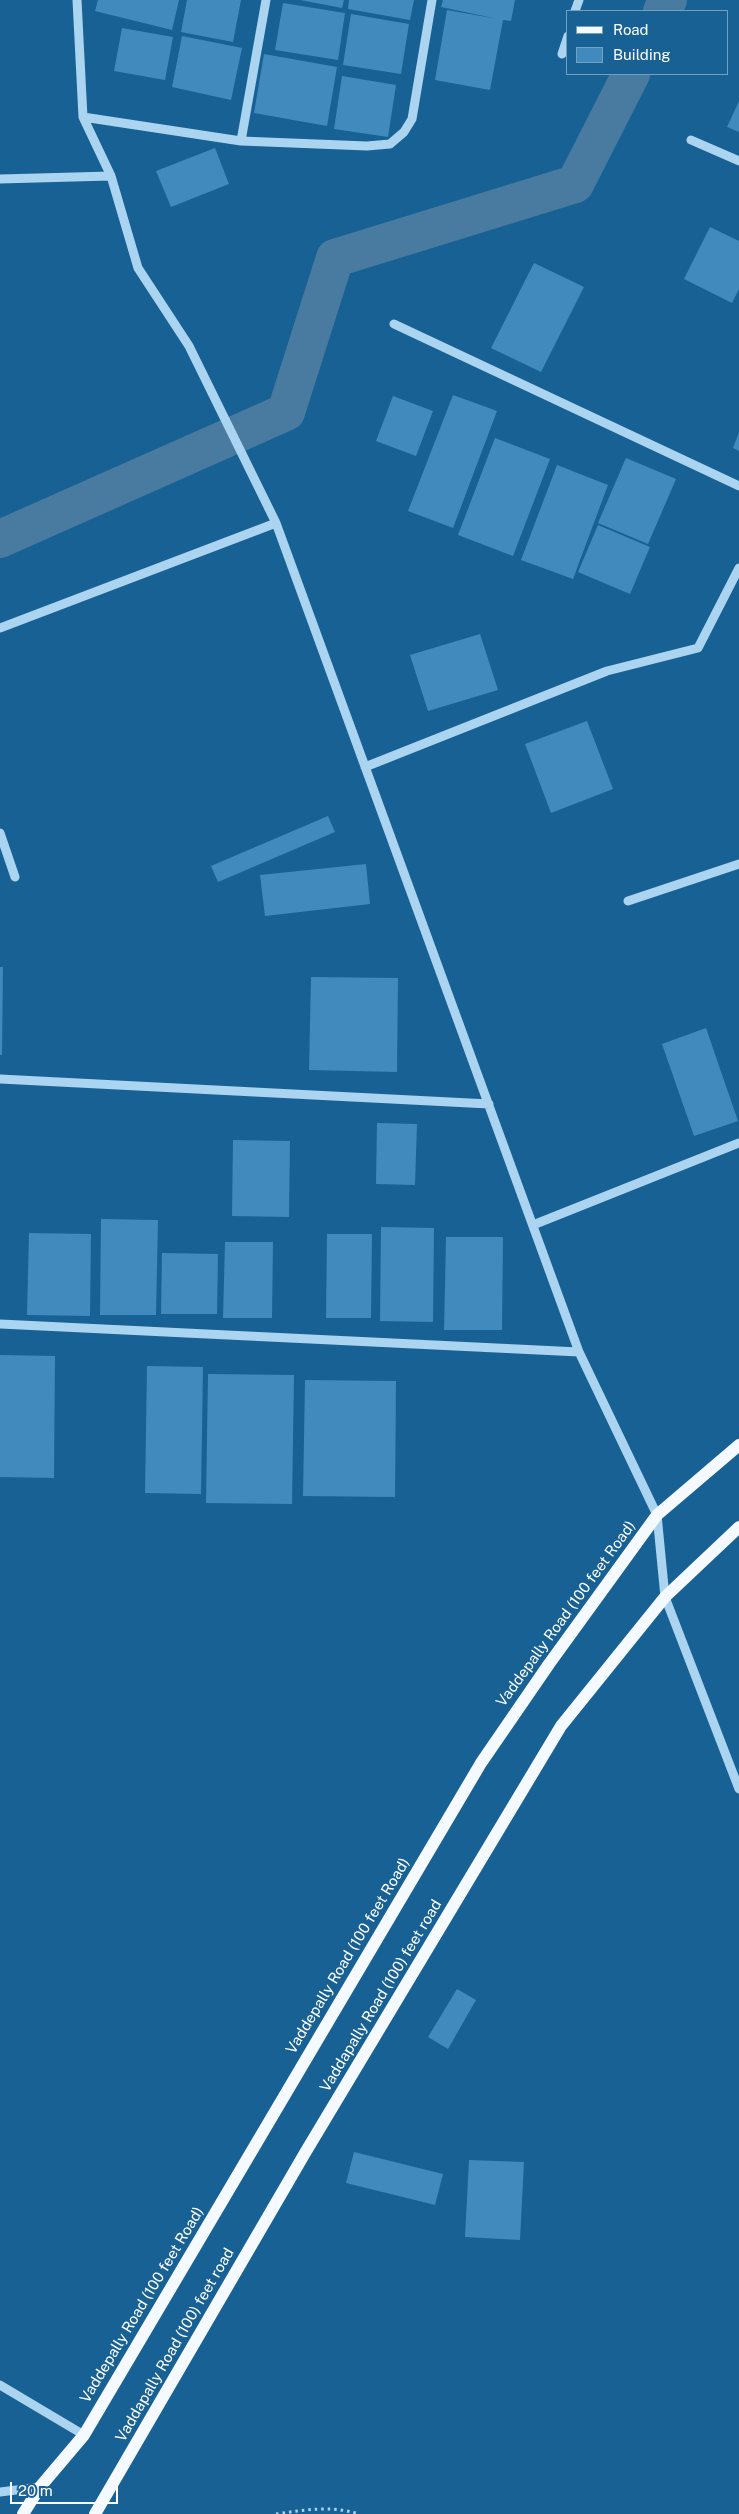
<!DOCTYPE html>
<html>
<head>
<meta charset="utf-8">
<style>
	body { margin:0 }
	#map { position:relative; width:739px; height:2514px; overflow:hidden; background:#186195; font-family:"Public Sans",sans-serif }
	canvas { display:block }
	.legend { position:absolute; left:566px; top:10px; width:162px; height:65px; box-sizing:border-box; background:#186195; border:1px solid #74a0bf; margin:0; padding:6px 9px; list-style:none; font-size:15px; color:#fff }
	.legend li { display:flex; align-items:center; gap:10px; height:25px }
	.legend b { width:25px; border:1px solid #74a0bf }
	.scale { position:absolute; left:10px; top:2482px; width:108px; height:22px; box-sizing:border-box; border:2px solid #fff; border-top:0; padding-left:6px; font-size:15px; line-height:18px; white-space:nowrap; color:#fff; -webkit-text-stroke:4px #186195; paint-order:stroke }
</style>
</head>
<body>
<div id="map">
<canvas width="739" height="2514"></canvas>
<ul class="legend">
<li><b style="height:6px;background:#f4faff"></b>Road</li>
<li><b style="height:14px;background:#418abd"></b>Building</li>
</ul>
<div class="scale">20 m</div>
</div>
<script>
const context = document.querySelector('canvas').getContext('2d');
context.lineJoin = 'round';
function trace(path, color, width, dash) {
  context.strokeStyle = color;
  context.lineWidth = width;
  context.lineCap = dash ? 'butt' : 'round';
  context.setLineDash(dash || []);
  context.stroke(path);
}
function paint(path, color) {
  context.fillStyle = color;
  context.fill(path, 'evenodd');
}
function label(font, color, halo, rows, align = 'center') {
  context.font = font + ' "Public Sans",sans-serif';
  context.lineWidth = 4;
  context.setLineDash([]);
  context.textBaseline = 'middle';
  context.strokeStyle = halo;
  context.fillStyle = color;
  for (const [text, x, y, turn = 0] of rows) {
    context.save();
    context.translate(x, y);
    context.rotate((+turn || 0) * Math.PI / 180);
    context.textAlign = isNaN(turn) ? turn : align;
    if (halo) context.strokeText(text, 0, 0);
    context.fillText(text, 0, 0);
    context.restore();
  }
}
trace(new Path2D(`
	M 662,11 L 668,0
	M 0,539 L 286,412 L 335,258 L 575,184 L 631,74`), '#497ba0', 38);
paint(new Path2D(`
	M 98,0 L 179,0 L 172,30 L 95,11 Z
	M 187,0 L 241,0 L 233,42 L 181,32 Z
	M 300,0 L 344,0 L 342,8 Z
	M 349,0 L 414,0 L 410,20 L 348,9 Z
	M 443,0 L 515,0 L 511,21 L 503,20 L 490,90 L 435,80 L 447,10 L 498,19 L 441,7 Z
	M 283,3 L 345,13 L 338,60 L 275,50 Z
	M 351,14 L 409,24 L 401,74 L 343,65 Z
	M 122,28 L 173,37 L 165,80 L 114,71 Z
	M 182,36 L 242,48 L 231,100 L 172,87 Z
	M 264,54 L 337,67 L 327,126 L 254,113 Z
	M 342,76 L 396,85 L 388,137 L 334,129 Z
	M 739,101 L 739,132 L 727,127 Z
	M 215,148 L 229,184 L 171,207 L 156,171 Z
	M 710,227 L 739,241 L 739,289 L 732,303 L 684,279 Z
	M 534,263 L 584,287 L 541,372 L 491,348 Z
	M 453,395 L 497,411 L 453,528 L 408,511 Z
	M 393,396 L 433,411 L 416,456 L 376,441 Z
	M 739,432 L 739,451 L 733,448 Z
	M 495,438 L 550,459 L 513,556 L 458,535 Z
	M 626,458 L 676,479 L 648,544 L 598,523 Z
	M 557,465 L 608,485 L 573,579 L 521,560 Z
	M 598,525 L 650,547 L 630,594 L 578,572 Z
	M 480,634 L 498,690 L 428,711 L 410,655 Z
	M 587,721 L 613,789 L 551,813 L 525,744 Z
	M 328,816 L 335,832 L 218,882 L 211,866 Z
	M 366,864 L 370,904 L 265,916 L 260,875 Z
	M 0,967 L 3,967 L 2,1055 L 0,1055 Z
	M 311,977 L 398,978 L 397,1072 L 309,1070 Z
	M 706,1028 L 738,1121 L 694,1136 L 662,1044 Z
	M 377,1123 L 417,1124 L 415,1185 L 376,1184 Z
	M 233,1140 L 290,1141 L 289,1217 L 232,1216 Z
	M 101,1219 L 158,1220 L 156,1315 L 100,1315 Z
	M 381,1227 L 434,1228 L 433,1322 L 380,1321 Z
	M 29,1233 L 91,1234 L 90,1316 L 27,1315 Z
	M 327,1234 L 372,1234 L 371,1318 L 326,1318 Z
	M 446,1237 L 503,1237 L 502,1330 L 444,1330 Z
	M 225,1242 L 273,1242 L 272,1318 L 223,1318 Z
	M 162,1253 L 218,1254 L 217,1314 L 161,1314 Z
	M 0,1355 L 55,1356 L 54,1478 L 0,1477 Z
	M 147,1366 L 203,1367 L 201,1494 L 145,1493 Z
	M 208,1374 L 294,1375 L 292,1504 L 206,1503 Z
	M 305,1380 L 396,1381 L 395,1497 L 303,1496 Z
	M 457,1989 L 476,2000 L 448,2049 L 428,2037 Z
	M 354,2152 L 443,2174 L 435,2205 L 346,2183 Z
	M 469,2160 L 524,2162 L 520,2240 L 465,2237 Z`), '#418abd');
trace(new Path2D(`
	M 276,2514 C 305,2510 331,2505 359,2514`), '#aad4f0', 3, [2.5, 4]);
trace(new Path2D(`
	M 77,0 L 83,117 L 111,176 L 138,268 L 189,346 L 276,523 L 579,1352 L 657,1515 L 665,1597 L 739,1789
	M 575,11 L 579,0
	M 562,54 L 568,36
	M 83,117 L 241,141 L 367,146 L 390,144 L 404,132 L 412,119 L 432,0
	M 691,140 L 739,161
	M 241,141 L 266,0
	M 0,179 L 111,176
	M 394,324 L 739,486
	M 0,628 L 276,523
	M 365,767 L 607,671 L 698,648 L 739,568
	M 0,833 L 15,877
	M 628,901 L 739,864
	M 0,1079 L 489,1104
	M 533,1225 L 739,1143
	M 0,1324 L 579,1352
	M 0,2385 L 84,2435
	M 0,2492 L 40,2487`), '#aad4f0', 9);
trace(new Path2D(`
	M 23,2514 L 40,2487 L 84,2435 L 481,1763 L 549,1664 L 657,1515 L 739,1445
	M 95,2514 L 305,2153 L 561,1726 L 665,1597 L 739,1527`), '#f4faff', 12);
label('15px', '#fff', '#186195', [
	["Vaddepally Road (100 feet Road)",566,1614,-54],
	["Vaddepally Road (100 feet Road)",348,1956,-59],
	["Vaddapally Road (100) feet road",381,1996,-59],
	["Vaddepally Road (100 feet Road)",142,2305,-59],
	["Vaddapally Road (100) feet road",175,2345,-60]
]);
</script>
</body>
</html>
